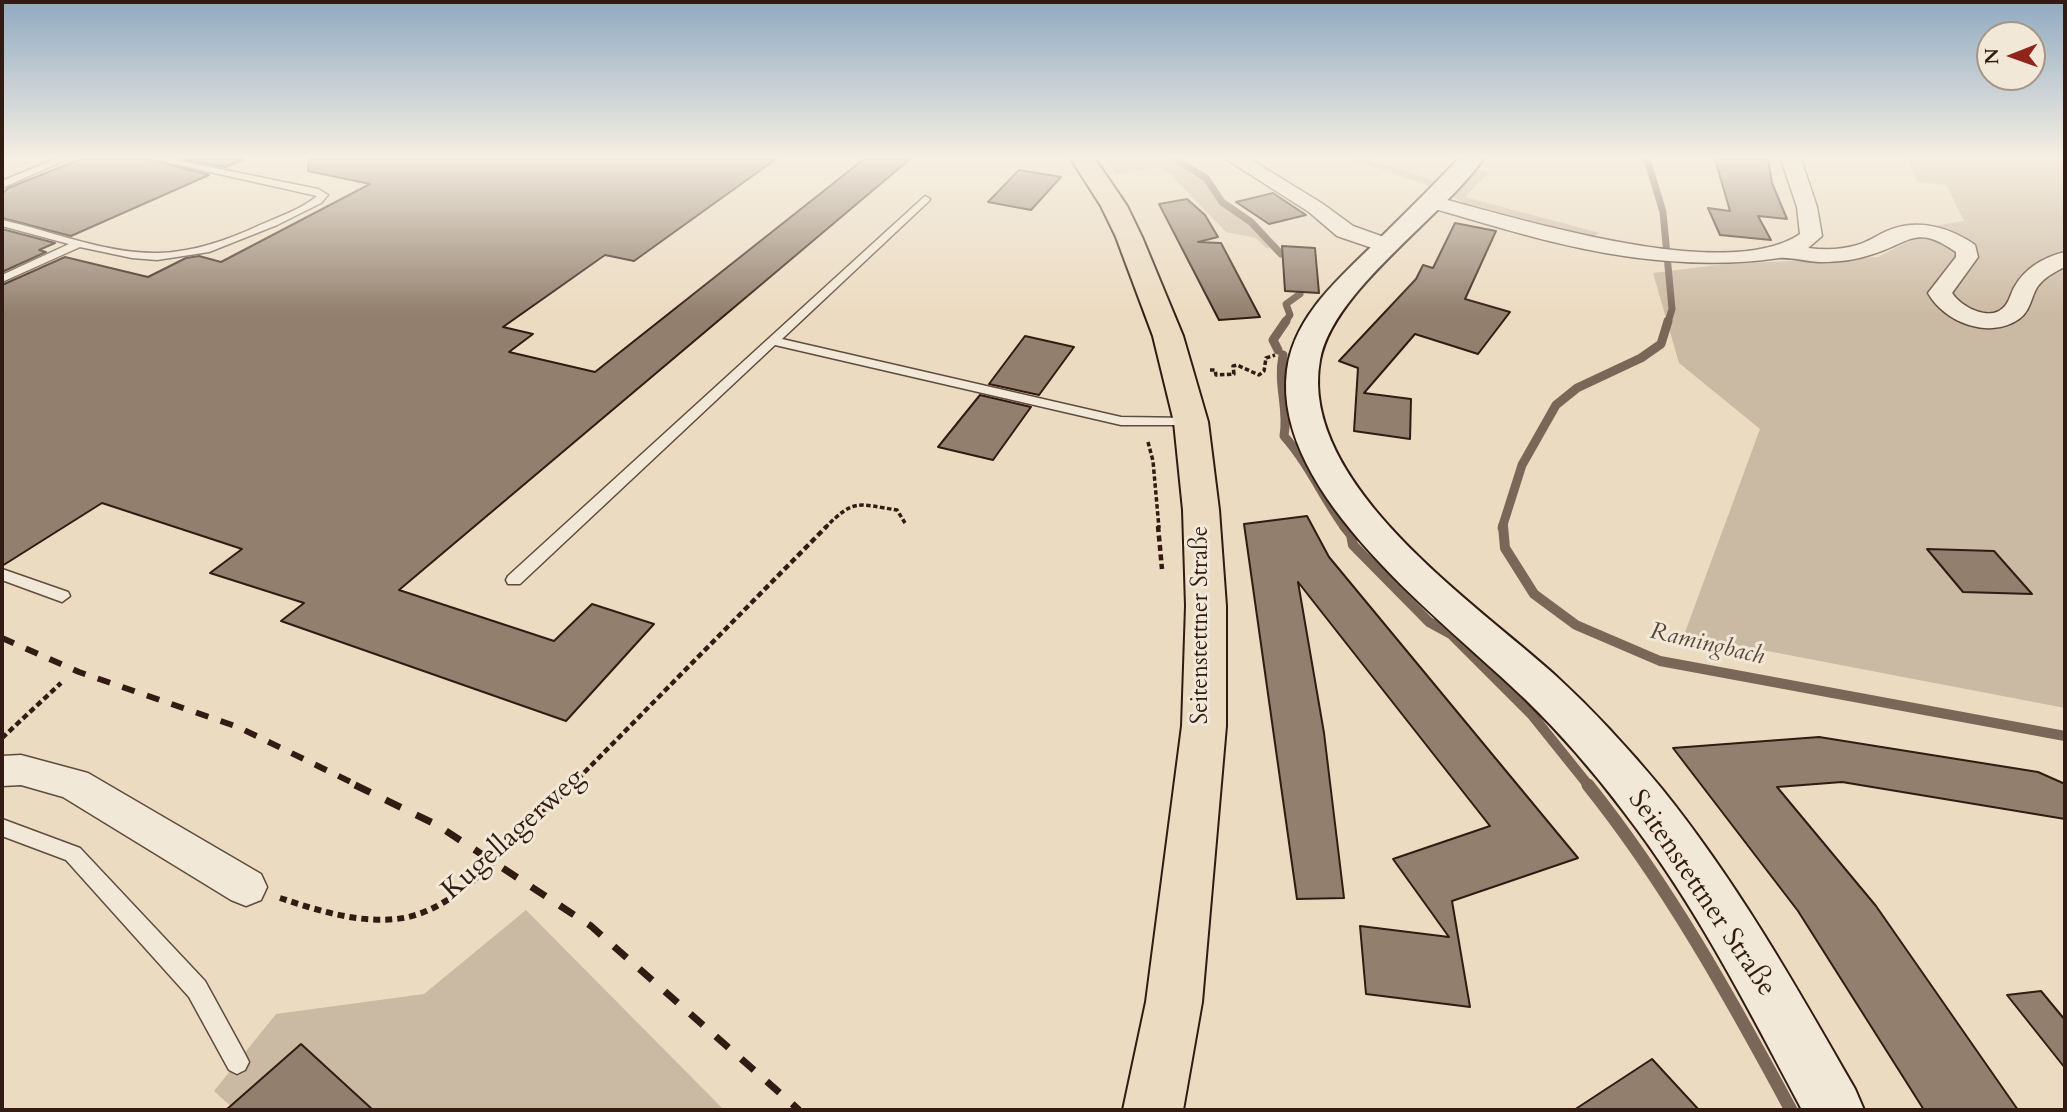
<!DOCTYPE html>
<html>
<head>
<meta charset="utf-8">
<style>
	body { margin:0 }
	#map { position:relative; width:2067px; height:1112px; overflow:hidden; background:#ebdbc1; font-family:Cardo,serif }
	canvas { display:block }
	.frame { position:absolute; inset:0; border:4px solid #311b12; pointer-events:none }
	.north { position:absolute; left:1976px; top:21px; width:70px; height:70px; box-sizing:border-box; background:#f2e8d7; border:2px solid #a59688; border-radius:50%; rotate:269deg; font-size:19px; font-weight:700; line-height:28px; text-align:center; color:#311b12 }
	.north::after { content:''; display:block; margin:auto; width:24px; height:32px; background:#8f2418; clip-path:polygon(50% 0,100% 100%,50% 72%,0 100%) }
</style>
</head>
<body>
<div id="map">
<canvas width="2067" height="1112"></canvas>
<div class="frame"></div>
<div class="north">N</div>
</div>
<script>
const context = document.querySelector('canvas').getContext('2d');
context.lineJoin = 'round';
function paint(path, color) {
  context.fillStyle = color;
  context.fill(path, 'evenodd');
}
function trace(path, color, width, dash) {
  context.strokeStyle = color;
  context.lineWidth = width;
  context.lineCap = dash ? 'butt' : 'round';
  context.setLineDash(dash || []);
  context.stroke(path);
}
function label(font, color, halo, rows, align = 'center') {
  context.font = font + ' Cardo,serif';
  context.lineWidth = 6;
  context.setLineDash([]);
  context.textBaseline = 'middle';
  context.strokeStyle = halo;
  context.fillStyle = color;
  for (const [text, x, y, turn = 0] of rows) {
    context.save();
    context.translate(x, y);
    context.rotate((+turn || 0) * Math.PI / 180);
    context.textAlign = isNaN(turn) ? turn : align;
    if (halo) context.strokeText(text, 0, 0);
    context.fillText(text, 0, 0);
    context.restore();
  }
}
paint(new Path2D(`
	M 1105,159 L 1172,159 L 1203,179 L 1229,205 L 1279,246 L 1266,248 L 1256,238 L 1226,232 L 1169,173 L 1158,167 L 1117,174 Z
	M 1349,159 L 1370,159 L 1435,181 L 1431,186 Z
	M 1908,159 L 2065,159 L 2065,708 L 1684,635 L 1760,429 L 1679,363 L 1653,273 L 1725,264 L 1878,257 L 1939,225 L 1964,221 L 1946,185 L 1917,182 Z
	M 1478,169 L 1488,173 L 1465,197 L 1600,233 L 1591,237 L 1465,203 L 1452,197 Z
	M 526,910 L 724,1110 L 235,1110 L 214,1091 L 276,1014 L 424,994 Z`), '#cbbaa3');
trace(new Path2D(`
	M 1175,159 L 1206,178 L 1222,202 L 1251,222 L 1281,254
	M 1647,159 L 1663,212 L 1672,309 L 1668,322
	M 1285,322 L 1290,315 L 1286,304 L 1300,294`), '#7b6758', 7);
trace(new Path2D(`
	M 1278,350 L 1273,340 L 1286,321
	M 1283,355 C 1277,386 1289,408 1284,436 C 1309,464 1323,498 1345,528
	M 1502,528 L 1522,465 L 1556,405 L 1577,388 L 1641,358 L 1661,344 L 1668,321`), '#7b6758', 9);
trace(new Path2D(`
	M 1344,526 L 1351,535 L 1353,545 L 1429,622 L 1451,634 L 1532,715 L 1589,786
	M 1503,526 L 1505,548 L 1534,594 L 1576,625 L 1660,661 L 2065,736`), '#7b6758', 10);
trace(new Path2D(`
	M 1588,785 C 1668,885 1730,997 1791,1110`), '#7b6758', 13);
const building = new Path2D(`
	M 81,159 L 149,159 L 209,175 L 71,236 L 2,218 L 2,194 L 8,188 Z
	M 184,159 L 244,159 L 225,167 Z
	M 309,159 L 776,159 L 634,261 L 605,255 L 503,327 L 533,334 L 509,352 L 595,372 L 864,159 L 910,159 L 399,590 L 554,641 L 592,604 L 654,624 L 566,721 L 281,621 L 304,603 L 210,573 L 242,549 L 102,503 L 2,566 L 2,285 L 65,257 L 148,277 L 186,258 L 199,256 L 221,262 L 370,184 L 308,171 Z
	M 1715,159 L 1768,159 L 1772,183 L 1787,219 L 1758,216 L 1771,240 L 1720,235 L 1708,208 L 1730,211 Z
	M 1019,170 L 1061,177 L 1031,210 L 988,202 Z
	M 1273,193 L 1306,215 L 1269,224 L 1236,202 Z
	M 1187,199 L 1205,215 L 1218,237 L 1198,242 L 1221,243 L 1260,317 L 1219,320 L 1159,204 Z
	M 1455,223 L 1496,231 L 1465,299 L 1510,312 L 1478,354 L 1415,334 L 1364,393 L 1411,399 L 1410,439 L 1354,431 L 1358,368 L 1339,361 L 1416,279 L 1423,265 L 1433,268 Z
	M 2,229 L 55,243 L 39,250 L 46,252 L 2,272 Z
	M 1282,246 L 1315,248 L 1319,293 L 1285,291 Z
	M 1025,336 L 1074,347 L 1039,395 L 989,384 Z
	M 980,395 L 1031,407 L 993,460 L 938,447 Z
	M 1307,516 L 1329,557 L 1578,858 L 1452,901 L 1470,1007 L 1366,994 L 1360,926 L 1449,937 L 1393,859 L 1490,826 L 1298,582 L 1324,733 L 1344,898 L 1297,899 L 1244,524 Z
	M 1927,549 L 1994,551 L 2032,594 L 1963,592 Z
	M 1819,737 L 2038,772 L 2065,784 L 2065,819 L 1842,782 L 1777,787 L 1876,906 L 2018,1110 L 1924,1110 L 1798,911 L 1673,748 Z
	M 2041,991 L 2065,1020 L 2065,1068 L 2007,995 Z
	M 301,1044 L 373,1110 L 226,1110 Z
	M 1652,1059 L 1699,1110 L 1574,1110 Z`);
paint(building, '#927f6d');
trace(building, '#311b12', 2);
const service = new Path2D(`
	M 55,159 L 68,159 L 2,188 L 2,181 Z
	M 152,159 L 171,159 L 318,189 L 328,195 L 321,203 L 277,225 L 209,252 L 157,260 L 132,258 L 80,247 L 2,282 L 2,275 L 69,244 L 2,226 L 2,220 C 52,231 106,254 158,253 C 194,252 228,240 260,225 C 278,217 302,209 317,196 Z
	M 925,196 L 930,199 L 929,201 L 782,339 L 1121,417 L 1191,418 L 1196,419 L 1198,422 L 1196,425 L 1121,425 L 775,345 L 520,584 L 508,584 L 506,580 L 508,576 Z
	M 2,569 L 68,592 L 70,596 L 62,602 L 2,580 Z
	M 2,819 L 80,848 L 205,981 L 245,1054 L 249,1062 L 245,1070 L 237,1074 L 229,1070 L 189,997 L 66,860 L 2,836 Z`);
const minor = new Path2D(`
	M 1226,159 L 1250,159 L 1323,204 L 1353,226 L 1395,241 L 1398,246 L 1395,251 L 1387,253 L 1337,236 L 1309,212 Z
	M 1781,159 L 1801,159 L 1817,207 L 1822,236 L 1808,248 C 1824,250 1841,250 1857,245 C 1869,242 1880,233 1892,229 C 1921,219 1951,228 1975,245 L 1978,257 L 1952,293 C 1961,307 1991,323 2005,306 C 2010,300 2011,292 2015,286 C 2026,267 2045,257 2065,252 L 2065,267 C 2056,271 2045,277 2038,286 C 2031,296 2031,311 2019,319 C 1989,340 1944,322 1928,293 L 1956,257 L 1956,252 C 1916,224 1911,242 1873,254 C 1856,260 1838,262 1821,262 C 1807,262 1792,257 1779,258 C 1738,264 1699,264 1657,260 C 1578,253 1501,228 1425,206 L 1422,202 L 1425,198 L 1432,196 C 1516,217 1725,285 1800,234 L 1797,207 Z
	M 21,755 L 88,773 L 261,874 L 267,887 L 261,900 L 246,906 L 231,900 L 63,797 L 21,785 L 2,786 L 2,756 Z`);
const secondary = new Path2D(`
	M 1458,159 L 1483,159 C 1441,219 1333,290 1320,360 C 1297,484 1477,604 1556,676 C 1594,711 1629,749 1662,789 C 1737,882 1796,986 1855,1089 L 1864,1110 L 1802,1110 C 1748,1008 1695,904 1624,812 C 1594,772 1561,734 1525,699 C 1446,622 1271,495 1287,370 C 1294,315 1341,277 1378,240 C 1405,213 1432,187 1458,159 Z`);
const primary = new Path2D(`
	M 1071,159 L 1095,159 L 1127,206 L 1142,237 L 1183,336 L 1208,422 L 1219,510 L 1226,606 L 1226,726 L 1202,1002 L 1183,1110 L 1123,1110 L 1146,1002 L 1182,726 L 1186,606 L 1183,510 L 1174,422 L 1153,336 L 1116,237 L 1101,206 Z`);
trace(service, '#604b3e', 3);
trace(minor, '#604b3e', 3);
trace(secondary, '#311b12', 4);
trace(primary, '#311b12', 4);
trace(new Path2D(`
	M 1210,370 L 1215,370 L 1216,375 L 1234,374 L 1233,366 L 1237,365 L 1259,375 L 1264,371 L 1266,358 L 1275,355
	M 1148,442 L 1153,461 L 1159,528
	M 825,528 C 854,498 858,504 897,510 L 905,523`), '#311b12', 3.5, [4.5, 2.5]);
trace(new Path2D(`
	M 1158,526 L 1162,569
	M 2,738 L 61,683
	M 571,786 L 827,526`), '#311b12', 4.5, [6, 3.5]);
trace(new Path2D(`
	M 280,898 C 317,910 356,923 396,919 C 445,914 481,874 514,841 C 533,822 553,803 572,785`), '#311b12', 6, [7, 5]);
paint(service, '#f2e8d7');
paint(minor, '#f2e8d7');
paint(secondary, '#f2e8d7');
paint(primary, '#ebdbc1');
trace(new Path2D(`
	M 2,638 L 79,672 L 238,727 L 359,786`), '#311b12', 6, [13, 13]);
trace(new Path2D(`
	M 355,785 L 437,825 L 591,926 L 799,1110`), '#311b12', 7, [17, 17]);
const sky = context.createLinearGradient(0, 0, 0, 315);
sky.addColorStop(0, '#90aac1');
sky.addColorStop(0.5, '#f6efe3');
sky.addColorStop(1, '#f6efe300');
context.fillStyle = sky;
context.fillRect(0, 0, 2067, 315);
label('23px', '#311b12', '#f2e8d7', [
	["Seitenstettner Straße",1202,625,-90]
]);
label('italic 24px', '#5c473b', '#f2e8d7', [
	["Ramingbach",1707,645,13]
]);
label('28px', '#311b12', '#f2e8d7', [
	["Kugellagerweg",514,835,-42],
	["Seitenstettner Straße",1701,894,56]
]);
</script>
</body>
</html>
